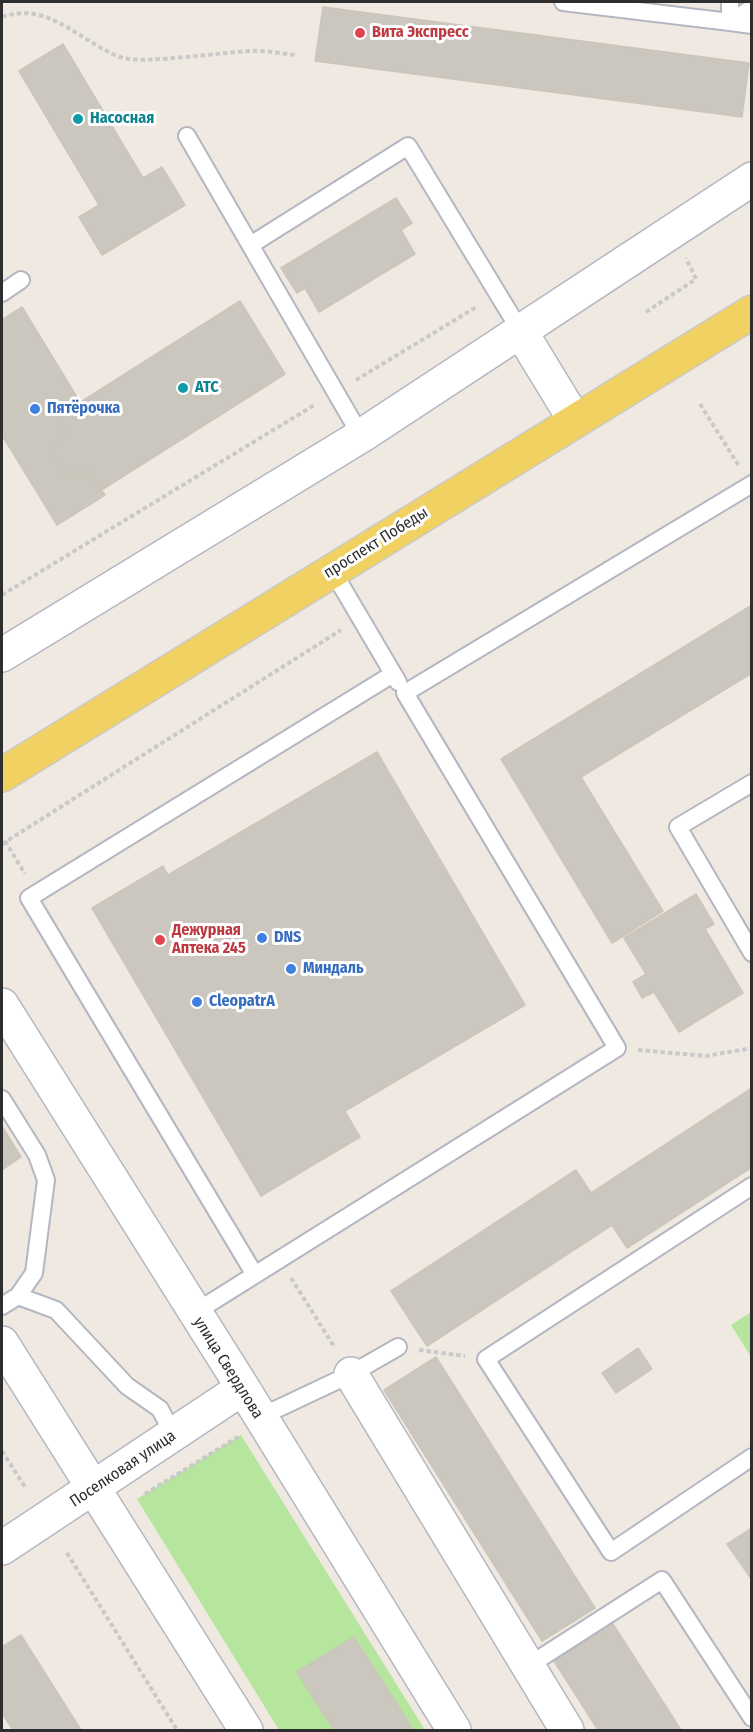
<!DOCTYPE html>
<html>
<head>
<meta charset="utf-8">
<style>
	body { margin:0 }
	#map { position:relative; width:753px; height:1732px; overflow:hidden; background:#efe9e1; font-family:"Fira Sans Condensed",sans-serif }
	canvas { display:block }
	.frame { position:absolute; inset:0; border:3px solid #2e2e2e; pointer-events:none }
</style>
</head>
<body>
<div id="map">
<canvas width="753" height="1732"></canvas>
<div class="frame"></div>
</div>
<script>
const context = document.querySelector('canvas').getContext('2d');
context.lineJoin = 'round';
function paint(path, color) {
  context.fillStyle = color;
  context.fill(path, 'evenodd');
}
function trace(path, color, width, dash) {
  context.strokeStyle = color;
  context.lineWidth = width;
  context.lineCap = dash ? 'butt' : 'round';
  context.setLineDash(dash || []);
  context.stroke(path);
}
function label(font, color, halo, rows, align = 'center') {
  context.font = font + ' "Fira Sans Condensed",sans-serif';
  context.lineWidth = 6;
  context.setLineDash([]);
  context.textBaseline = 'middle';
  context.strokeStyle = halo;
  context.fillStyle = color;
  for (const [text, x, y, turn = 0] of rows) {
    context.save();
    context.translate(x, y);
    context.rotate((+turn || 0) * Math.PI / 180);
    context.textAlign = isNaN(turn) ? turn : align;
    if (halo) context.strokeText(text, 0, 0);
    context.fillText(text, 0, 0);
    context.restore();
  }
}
paint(new Path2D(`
	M 751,1312 L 751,1357 L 731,1325 Z
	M 241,1435 L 425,1730 L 279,1730 L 137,1499 Z`), '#b6e59e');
const building = new Path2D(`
	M 323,7 L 749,63 L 742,117 L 315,61 Z
	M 63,44 L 143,178 L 162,167 L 185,205 L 102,255 L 79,217 L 99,205 L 19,71 Z
	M 396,198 L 412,223 L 401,230 L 415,254 L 319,312 L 305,288 L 297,293 L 281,268 Z
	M 240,301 L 285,374 L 100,491 L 84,466 L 67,477 L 49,447 L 68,435 L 57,417 Z
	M 22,307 L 80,402 L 57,417 L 68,435 L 49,447 L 67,477 L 84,466 L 105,495 L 57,525 L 2,435 L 2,320 Z
	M 752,605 L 752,673 L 581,777 L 663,911 L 612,943 L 501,759 Z
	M 377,752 L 525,1005 L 345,1111 L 360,1137 L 261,1196 L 92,908 L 163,866 L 168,875 Z
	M 696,894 L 714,924 L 705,929 L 743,993 L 679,1032 L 654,992 L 642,998 L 633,982 L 646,974 L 624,938 Z
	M 752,1088 L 752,1167 L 627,1248 L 612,1225 L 427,1346 L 391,1291 L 576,1170 L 591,1193 Z
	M 2,1126 L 21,1157 L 2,1170 Z
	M 638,1348 L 652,1369 L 616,1393 L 602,1373 Z
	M 436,1357 L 595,1608 L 542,1641 L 384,1390 Z
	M 752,1528 L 752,1580 L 727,1544 Z
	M 613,1624 L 681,1730 L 598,1730 L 554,1661 Z
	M 21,1635 L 81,1730 L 13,1730 L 2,1713 L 2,1647 Z
	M 354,1637 L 413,1730 L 334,1730 L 297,1672 Z`);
paint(building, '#cbc7bf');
trace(building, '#cbc5ba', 1.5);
const lane = new Path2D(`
	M 563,2 L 730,22 L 752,8
	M 730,2 L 730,22 L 752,25
	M 187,136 L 361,436
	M 252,244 L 408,146 L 521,332
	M 2,293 L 21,280
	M 332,570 L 398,682
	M 752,783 L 678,827 L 752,953
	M 2,1099 L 37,1155 L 46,1180 L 34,1273 L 18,1296
	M 752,1186 L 486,1359 L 611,1552 L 752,1457
	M 255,1275 L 29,898 L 393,674
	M 2,1306 L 18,1296 L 56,1310 L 127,1386 L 160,1409 L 173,1434
	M 194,1313 L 617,1048 L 405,693 L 752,484
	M 260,1417 L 351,1374 L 398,1347
	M 528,1666 L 662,1580 L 752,1718`);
const street = new Path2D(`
	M 521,332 L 574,419
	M 2,655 L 361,436 L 752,179
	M 2,1005 L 243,1388 L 454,1730
	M 2,1343 L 246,1730
	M 351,1374 L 567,1730
	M 2,1548 L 243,1388`);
const primary = new Path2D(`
	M 2,775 L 752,312`);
trace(lane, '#b4b7c1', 20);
trace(street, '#b4b7c1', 36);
trace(primary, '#c9c9c9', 36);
trace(new Path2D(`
	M 2,17 C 50,0 81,44 123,58 C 145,64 224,52 251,51 C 266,50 282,54 297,55
	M 646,312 L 696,279 L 686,258
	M 356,380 L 478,306
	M 700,404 L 739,466
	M 2,595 L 316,404
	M 5,841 L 25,874
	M 2,844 L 341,630
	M 638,1050 L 706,1056 L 752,1048
	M 291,1278 L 335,1348
	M 419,1350 L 465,1356
	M 2,1451 L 25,1487
	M 145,1494 L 238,1437
	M 67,1553 L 177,1730`), '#c9c9c9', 4, [4.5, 3]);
trace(lane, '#fff', 16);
trace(street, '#fff', 33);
trace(primary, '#f2d163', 33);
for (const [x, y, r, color] of [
	[360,33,6,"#e0444e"],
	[78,119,6,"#0f9aa8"],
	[183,388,6,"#0f9aa8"],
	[35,409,6,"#3f7fe0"],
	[262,938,6,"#3f7fe0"],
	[160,940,6,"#e0444e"],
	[291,969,6,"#3f7fe0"],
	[197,1002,6,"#3f7fe0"]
]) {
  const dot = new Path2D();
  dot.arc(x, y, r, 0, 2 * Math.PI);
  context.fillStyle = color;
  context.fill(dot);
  trace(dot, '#fff', 2);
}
label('bold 16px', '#be3a42', '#fff', [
	["Вита Экспресс",372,33],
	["Дежурная",172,931],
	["Аптека 245",172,949]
], 'left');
label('bold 16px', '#0d838f', '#fff', [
	["Насосная",90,119],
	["АТС",195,388]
], 'left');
label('bold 16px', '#366cbe', '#fff', [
	["Пятёрочка",47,409],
	["DNS",274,938],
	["Миндаль",303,969],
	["CleopatrA",209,1002]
], 'left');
label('16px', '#2e2e2e', '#fff', [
	["проспект Победы",376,543,-32],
	["улица Свердлова",228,1368,58],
	["Поселковая улица",123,1469,-34]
]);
</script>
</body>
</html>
